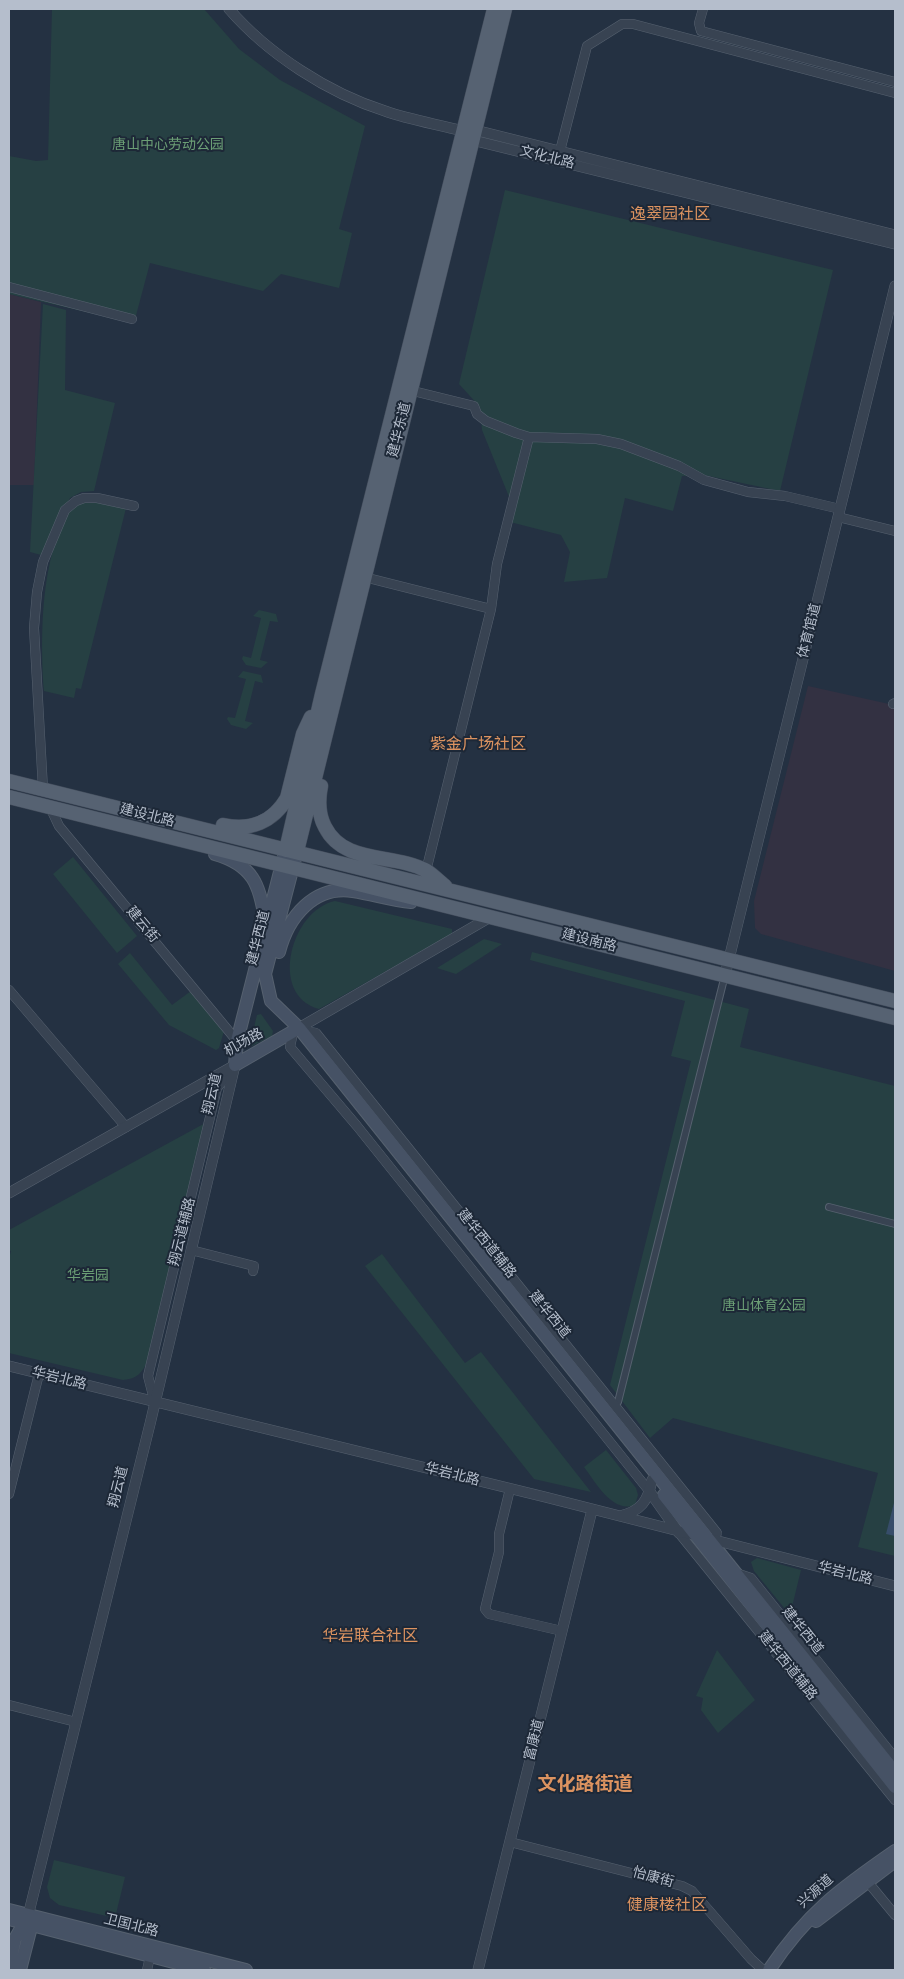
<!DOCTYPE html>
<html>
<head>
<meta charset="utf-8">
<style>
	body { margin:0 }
	#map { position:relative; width:904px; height:1979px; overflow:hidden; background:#243142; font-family:"Nunito Sans",sans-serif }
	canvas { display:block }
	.frame { position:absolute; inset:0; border:10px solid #b5becc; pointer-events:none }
</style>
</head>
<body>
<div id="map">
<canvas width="904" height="1979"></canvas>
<div class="frame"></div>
</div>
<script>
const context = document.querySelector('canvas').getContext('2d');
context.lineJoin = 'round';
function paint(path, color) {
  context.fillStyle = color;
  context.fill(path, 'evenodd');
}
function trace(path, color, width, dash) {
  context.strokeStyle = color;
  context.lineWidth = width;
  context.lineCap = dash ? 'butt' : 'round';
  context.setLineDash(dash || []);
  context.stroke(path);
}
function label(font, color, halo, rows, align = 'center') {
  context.font = font + ' "Nunito Sans","Noto Sans SC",sans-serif';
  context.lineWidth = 4;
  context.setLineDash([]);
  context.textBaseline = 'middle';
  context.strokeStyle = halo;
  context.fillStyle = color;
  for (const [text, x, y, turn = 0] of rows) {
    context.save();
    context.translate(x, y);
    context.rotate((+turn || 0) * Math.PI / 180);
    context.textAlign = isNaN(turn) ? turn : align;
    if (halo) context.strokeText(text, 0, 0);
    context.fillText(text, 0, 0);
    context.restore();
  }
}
paint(new Path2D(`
	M 9,294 L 41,302 L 34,485 L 9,485 Z
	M 808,686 L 889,704 L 895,710 L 895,971 L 761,934 L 755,928 L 754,901 Z`), '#333142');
paint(new Path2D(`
	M 52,9 L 204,9 L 239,49 L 280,80 L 365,126 L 339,229 L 352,233 L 339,288 L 281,274 L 263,291 L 150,263 L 134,323 L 9,294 L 9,156 L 36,161 L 48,160 Z
	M 505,190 L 833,270 L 780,491 L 704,475 L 682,476 L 673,511 L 625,498 L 607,578 L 564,582 L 570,552 L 561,535 L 510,522 L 514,509 L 482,430 L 480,407 L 459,384 Z
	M 43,304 L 66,310 L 65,390 L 115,403 L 94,491 L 81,492 L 70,498 L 45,556 L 30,552 Z
	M 92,501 L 126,508 L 81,689 L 76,688 L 74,698 L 44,691 C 40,637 40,546 76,503 Z
	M 259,610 L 276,614 L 278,622 L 270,621 L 260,660 L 268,662 L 261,668 L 246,665 L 242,659 L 243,656 L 251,658 L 261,618 L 253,616 Z
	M 243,671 L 261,675 L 263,683 L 255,681 L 245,721 L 253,723 L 246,729 L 231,725 L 227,719 L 228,717 L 235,718 L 246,679 L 238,677 Z
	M 73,857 L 137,936 L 117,953 L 53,874 Z
	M 335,901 L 452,929 L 452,934 L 319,1009 C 268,995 291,910 335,901 Z
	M 484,939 L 502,944 L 456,974 L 437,968 Z
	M 532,952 L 749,1009 L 740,1047 L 895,1086 L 895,1556 L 858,1547 L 878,1473 L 673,1418 L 650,1438 L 610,1385 L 691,1061 L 671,1056 L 685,1001 L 530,960 Z
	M 130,953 L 172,1005 L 191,991 L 224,1031 L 219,1048 L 216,1050 L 169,1025 L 118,964 Z
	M 261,1014 L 273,1031 L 272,1036 L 252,1046 L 250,1044 L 257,1015 Z
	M 209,1121 L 148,1360 C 143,1372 137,1379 123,1380 L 9,1353 L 9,1259 L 11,1251 L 9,1250 L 9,1230 Z
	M 382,1254 L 465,1363 L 481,1352 L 591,1492 L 534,1479 L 365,1266 Z
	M 606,1450 L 636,1488 L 638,1495 L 635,1505 C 612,1514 595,1481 584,1467 Z
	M 757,1558 L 801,1570 L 790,1615 L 754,1571 L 751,1562 Z
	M 717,1650 L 755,1700 L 718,1733 L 701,1710 L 703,1698 L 696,1696 Z
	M 54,1860 L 125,1877 L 115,1918 L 59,1905 L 50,1898 L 47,1887 Z`), '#264043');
paint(new Path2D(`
	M 895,1499 L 895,1536 L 886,1534 Z`), '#374d6a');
const pedestrian = new Path2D(`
	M 829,1207 L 895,1224
	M 618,1402 L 725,975`);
const minor = new Path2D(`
	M 703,9 L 699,23 L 701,31 L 895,82
	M 560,151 L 587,46 L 622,24 L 633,24 L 895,93
	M 9,287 L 132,319
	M 409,390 L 474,406 L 477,414 L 486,421 L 516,433 L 529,437 L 597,439 L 621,444 L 679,466 L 704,480 L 748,492 L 785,496 L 840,509
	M 838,517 L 895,531
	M 364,577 L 491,609
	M 893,704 L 895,703
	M 43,789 L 34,628 L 37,592 L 43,562 L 65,510 L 76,501 L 84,498 L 97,498 L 134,506
	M 50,807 L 59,826 L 237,1041
	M 426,871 L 491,609 L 497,564 L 529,437
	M 9,990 L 126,1127
	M 299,1029 L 316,1033 L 717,1533 L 713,1541
	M 293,1033 L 290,1047 L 357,1126 L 650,1492
	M 191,1250 L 254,1266 L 253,1271
	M 155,1403 L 148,1376 L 217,1088 L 235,1066
	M 510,1489 L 499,1534 L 499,1552 L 485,1609 L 489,1614 L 562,1631
	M 9,1494 L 39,1374
	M 679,1533 L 895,1800
	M 736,1573 L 751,1578 L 895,1758
	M 9,1705 L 76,1722
	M 510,1842 L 682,1886 L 692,1891 L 751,1959 L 763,1970
	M 867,1881 L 895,1915
	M 147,1970 L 150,1957`);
const tertiary = new Path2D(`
	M 229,9 C 268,54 328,93 385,111 C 410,120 437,124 463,131 L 472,140 L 895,244
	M 469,130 L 475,130 L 895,235
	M 725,975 L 895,286
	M 299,1028 L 492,916
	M 9,1193 L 235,1065
	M 9,1366 L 545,1497 L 895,1586
	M 650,1492 L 679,1533
	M 620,1516 C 641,1511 648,1501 652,1480
	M 28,1916 L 150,1424 L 235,1065
	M 478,1970 L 592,1510`);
const secondary = new Path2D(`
	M 297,851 L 265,974 L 271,1001 L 299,1028 L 895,1772
	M 215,854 C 253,865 260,885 265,920
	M 279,952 C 288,917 314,885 353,891 C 373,894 391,900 411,902
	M 235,1065 L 237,1041 L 284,856
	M 235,1065 L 299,1028
	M 664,1495 L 895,1787
	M 9,1910 L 246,1970
	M 9,1919 L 204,1970
	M 816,1921 L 895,1861
	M 9,1966 L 15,1939 L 27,1918
	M 20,1970 L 31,1927 L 29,1919
	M 769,1970 C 807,1913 840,1889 895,1851`);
const primary = new Path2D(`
	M 9,781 L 895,1001
	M 321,786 C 318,801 318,814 325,827 C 344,865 394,853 427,871 C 433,875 439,881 445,886
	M 9,797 L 895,1018
	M 223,825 C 250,831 273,822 287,798 L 303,734 L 311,717
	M 286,850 L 322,694 L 494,9
	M 297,851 L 505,9`);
trace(pedestrian, '#56616f', 8);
trace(minor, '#56616f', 10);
trace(tertiary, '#56616f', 11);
trace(secondary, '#56616f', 14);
trace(primary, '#424c5b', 15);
trace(pedestrian, '#384352', 6);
trace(minor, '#384352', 9);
trace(tertiary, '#384352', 10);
trace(secondary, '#465265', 12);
trace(primary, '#566272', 14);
label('14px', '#6b9e75', '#1d2837', [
	["唐山中心劳动公园",168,146],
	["华岩园",88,1277],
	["唐山体育公园",764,1307]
]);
label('14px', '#b5becc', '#1d2837', [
	["文化北路",547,158,14],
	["建华东道",400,430,-76],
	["体育馆道",810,631,-76],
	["建设北路",147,816,14],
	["建云街",142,925,50],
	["建华西道",259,938,-76],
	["建设南路",589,941,14],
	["机场路",244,1043,-29],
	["翔云道",213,1094,-77],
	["翔云道辅路",183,1232,-76],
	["建华西道辅路",486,1244,51],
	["建华西道",549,1315,51],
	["华岩北路",59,1379,14],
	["华岩北路",452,1475,14],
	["翔云道",119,1487,-76],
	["华岩北路",845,1574,14],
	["建华西道",802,1631,51],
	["建华西道辅路",787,1666,51],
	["富康道",535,1740,-76],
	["怡康街",653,1878,15],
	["兴源道",816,1892,-42],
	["卫国北路",131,1926,14]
]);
label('16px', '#dc9360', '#1d2837', [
	["逸翠园社区",670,215],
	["紫金广场社区",478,745],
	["华岩联合社区",370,1637],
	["健康楼社区",667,1906]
]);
label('bold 19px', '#dc9360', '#1d2837', [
	["文化路街道",585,1785]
]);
</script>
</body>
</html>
